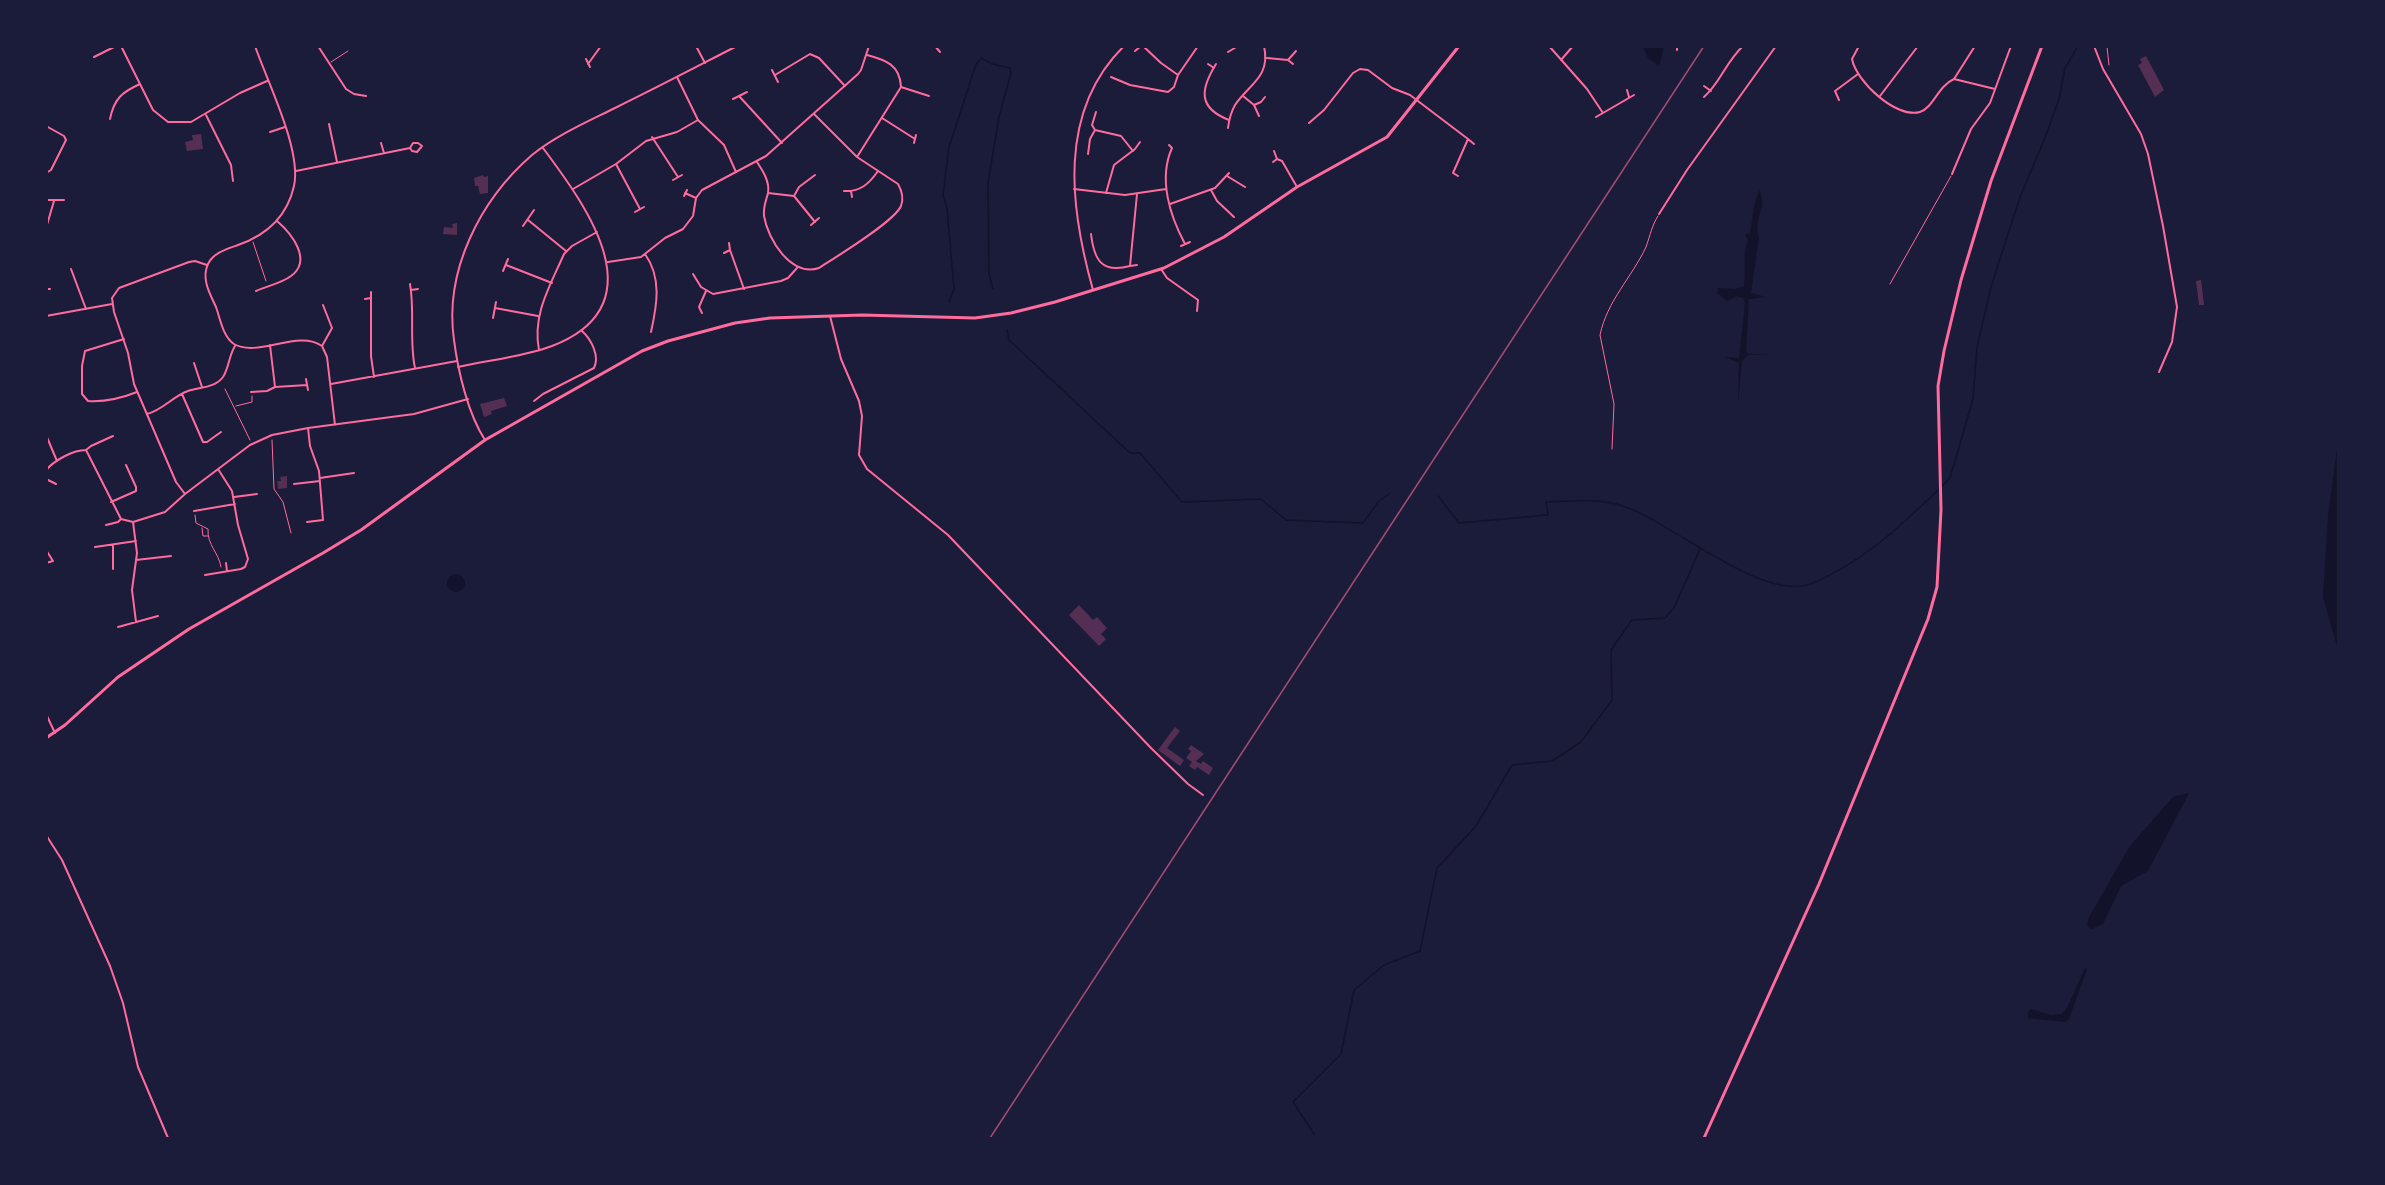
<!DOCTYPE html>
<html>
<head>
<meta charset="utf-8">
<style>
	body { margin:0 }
	#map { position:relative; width:2385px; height:1185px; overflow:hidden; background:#1b1b3a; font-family:Signika,sans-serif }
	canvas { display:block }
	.frame { position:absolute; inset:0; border:48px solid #1b1b3a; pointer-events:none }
</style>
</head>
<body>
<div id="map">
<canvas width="2385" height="1185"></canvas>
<div class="frame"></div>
</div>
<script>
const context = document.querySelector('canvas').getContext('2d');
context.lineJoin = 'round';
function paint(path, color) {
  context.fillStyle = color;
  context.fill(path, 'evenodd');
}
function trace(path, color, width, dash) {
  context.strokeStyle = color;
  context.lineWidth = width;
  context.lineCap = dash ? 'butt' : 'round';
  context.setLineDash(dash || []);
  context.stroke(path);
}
paint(new Path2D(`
	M 1643,47 L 1664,47 L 1660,63 L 1658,65 L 1648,58 Z
	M 1760,190 C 1761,195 1763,201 1762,206 C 1759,216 1755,228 1759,238 L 1751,293 L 1766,297 L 1749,299 L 1746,350 L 1748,354 L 1768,355 L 1748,355 L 1742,361 L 1738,404 L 1739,363 L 1725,357 L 1739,358 L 1745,303 L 1743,298 L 1737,296 L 1727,301 L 1717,293 L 1718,288 L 1735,289 L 1744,286 C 1746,270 1742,255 1748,240 L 1745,235 L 1750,233 C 1753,218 1753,202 1760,190 Z
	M 2338,441 L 2338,650 L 2323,597 L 2328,516 Z
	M447 583a9 9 0 1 1 18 0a9 9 0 1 1-18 0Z
	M 2189,793 L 2148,871 L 2121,886 L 2103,924 L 2092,929 L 2087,926 L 2089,917 L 2130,846 L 2173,797 Z
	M 2085,968 L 2087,969 L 2069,1019 L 2065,1022 L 2028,1018 L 2028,1012 L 2031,1009 L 2051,1015 L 2062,1014 L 2067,1008 Z`), '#12122b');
trace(new Path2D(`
	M 2108,46 L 2109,56
	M 949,302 L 954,289 L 947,208 L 943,195 L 949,147 L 976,64 L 982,58 L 992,64 L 1010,68 L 1011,73 L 999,117 L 988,183 L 989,274 L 993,289
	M 1007,330 L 1009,340 L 1130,453 L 1140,453 L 1182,502 L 1261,499 L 1286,520 L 1363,523 L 1378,502 L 1389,494
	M 1942,486 L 1950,478 L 1973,399 L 1977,347 L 1991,287 L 2020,197 L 2046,135 L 2059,99 L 2065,68 L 2078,46
	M 1438,496 L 1459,523 L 1548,515 L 1546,502 C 1570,501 1600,498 1623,506 C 1673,523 1757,598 1807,585 C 1814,584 1821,579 1828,576 C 1870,555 1905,522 1939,489
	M 1314,1134 L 1293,1102 L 1341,1054 L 1354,990 L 1384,965 L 1420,951 L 1437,868 L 1476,826 L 1512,765 L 1552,761 L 1581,742 L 1612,700 L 1611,650 L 1632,620 L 1665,618 L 1674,608 L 1700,549`), '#12122b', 1.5);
paint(new Path2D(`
	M 2146,56 L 2164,90 L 2155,97 L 2138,65 L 2142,63 L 2140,59 Z
	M 201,134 L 203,149 L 187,151 L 185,142 L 193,140 L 192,135 Z
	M 483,175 L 484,177 L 488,176 L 488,193 L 480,194 L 478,186 L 475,186 L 474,178 Z
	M 457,223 L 457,235 L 443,234 L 444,227 L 453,228 L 452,224 Z
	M 2201,280 L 2204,305 L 2199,305 L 2196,281 Z
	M 504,398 L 507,406 L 491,411 L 492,414 L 484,417 L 480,404 Z
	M 287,476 L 287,488 L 278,489 L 277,481 L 281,481 L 280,477 Z
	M 1079,605 L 1093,620 L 1097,617 L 1107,628 L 1101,634 L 1106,639 L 1099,646 L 1069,615 Z
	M 1175,727 L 1180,731 L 1167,748 L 1184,760 L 1180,766 L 1158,750 Z
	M 1191,745 L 1204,754 L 1196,761 L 1201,764 L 1203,761 L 1213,768 L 1209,775 L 1197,767 L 1195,770 L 1189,766 L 1192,762 L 1186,758 L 1191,751 L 1188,749 Z`), '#542f53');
trace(new Path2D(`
	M 2107,46 L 2109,65
	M 253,242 L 266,281
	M 225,389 L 250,440
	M 236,406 L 252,402 L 252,396
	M 272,440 L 274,489 L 283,502 L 291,533
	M 195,515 L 196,523 L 208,529 C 207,545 219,553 221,567
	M 202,528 L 203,536 L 208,536`), '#ff6b9d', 1);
trace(new Path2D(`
	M 331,62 L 348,51
	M 1890,284 L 1951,176
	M 1612,449 L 1614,404 L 1600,335 C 1607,301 1632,277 1646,247 C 1650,236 1652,225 1658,216`), '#ff6b9d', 1);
trace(new Path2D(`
	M 121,46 L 153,110 L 168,122 L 191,122 L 240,93 L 267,81
	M 255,46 C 267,81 302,150 294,186 C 287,217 267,235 238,245 C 227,249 213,253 208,264 C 201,279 210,294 216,307 C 220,318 223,337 234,344 C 258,358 298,329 322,346 L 327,357 L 335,425
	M 318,46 L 346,89 L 354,94 L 366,96
	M 696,46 L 705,63
	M 935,46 L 940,52
	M 1143,46 L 1161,63 L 1178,75
	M 1549,46 L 1587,89 L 1603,113
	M 1677,46 L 1677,50
	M 1859,46 L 1852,59 C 1856,81 1896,119 1920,112 C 1933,108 1938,86 1954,79
	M 1975,46 L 1954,79 L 1995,89
	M 2094,46 L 2103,69 L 2141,134 L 2148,154 L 2163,226 L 2177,307 L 2172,342 L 2159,372
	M 1135,51 L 1141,46
	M 1228,52 L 1238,46
	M 94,57 L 116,46
	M 1267,58 L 1288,60 L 1293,64
	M 586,59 L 590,67
	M 1288,60 L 1296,51
	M 1561,60 L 1573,46
	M 588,64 L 601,46
	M 1208,64 L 1214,68
	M 1216,64 C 1200,90 1198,108 1229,120
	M 772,70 L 778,82
	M 775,75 L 810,54 L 819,58 L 845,86
	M 677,77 L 698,120 L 724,145 L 736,172
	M 1111,77 L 1130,85 L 1168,92 L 1174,87 L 1178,75 L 1198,46
	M 1704,86 L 1711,91
	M 901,87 L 929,96
	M 1627,90 L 1629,97
	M 739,96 L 782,143
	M 1243,96 L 1254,105 L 1259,116
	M 1880,96 L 1918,46
	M 1704,97 C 1721,82 1725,63 1743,46
	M 733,99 L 747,92
	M 1839,100 L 1835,91 L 1858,74
	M 1254,105 L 1261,102 L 1265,97
	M 1096,112 L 1092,125 L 1095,130 L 1121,136 L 1133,151
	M 206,115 L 231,165 L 233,181
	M 1596,117 L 1634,95
	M 882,118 L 915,139
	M 110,119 C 114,99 122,92 140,84
	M 1309,123 L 1324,110 L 1353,73 L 1360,69 L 1368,70 L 1392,88 L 1410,95 L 1468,139 L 1453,173 L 1458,176
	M 329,124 L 337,162
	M 46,126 L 64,136 L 66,140 L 51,170 L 46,173
	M 1228,128 C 1229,120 1231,112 1235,105 C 1249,84 1271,77 1264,46
	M 270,132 L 285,127
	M 652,137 L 678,177
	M 1468,139 L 1474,144
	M 381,143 L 384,153
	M 914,143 L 916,135
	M 1169,145 L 1172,148 C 1158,179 1170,216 1185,244
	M 1274,151 L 1277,159
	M 1088,154 L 1090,139 L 1095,130
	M 857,157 L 901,87 C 900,65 886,60 867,55
	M 757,162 C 763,171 770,182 768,193 C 766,201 763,207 764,216 C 768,240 791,277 819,268 C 836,257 894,222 901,206 C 904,198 902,191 898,184 L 857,157 L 814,114
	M 1273,162 L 1277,159 L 1282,161 L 1297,187
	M 616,164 L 640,209
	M 296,171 L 410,148 L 413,143 L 418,143 L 422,146 L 417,152 L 412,151 L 410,148
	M 1952,174 L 1971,129 L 1990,103 L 2011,46
	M 1227,176 L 1245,187
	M 673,180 L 682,175
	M 573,189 L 616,164 L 646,141 L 677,132 L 698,120
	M 1074,189 L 1125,195 L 1166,189
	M 1211,190 L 1217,201 L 1234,217
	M 844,191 C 860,192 869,184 878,171
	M 851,191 L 852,197
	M 685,193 L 696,198
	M 768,193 L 794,196 L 815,222
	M 1106,193 L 1114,165 L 1135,149 L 1140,142
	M 684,196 L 687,190
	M 794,196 L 799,187 L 815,175
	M 46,200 L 64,200
	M 1170,204 L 1215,188 L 1229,173
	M 635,212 L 644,207
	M 1659,214 L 1687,170 L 1776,46
	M 528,220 L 566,251
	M 811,225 L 819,218
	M 523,226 L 534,210
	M 46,228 L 54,201
	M 1091,234 C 1094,259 1101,274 1130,266 L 1137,194
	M 729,243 L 730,250 L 744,289
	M 1181,246 L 1190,242
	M 724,253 L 730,250
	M 645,254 C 662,278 657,305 651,332
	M 608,262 L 641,257 L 665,238 L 683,229 L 693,216 L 696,198 L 702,190 L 766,156 L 858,74 L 861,70 L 869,46
	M 506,265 L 552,283
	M 1130,266 L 1137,265
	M 71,269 L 86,309
	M 1161,269 L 1167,278 L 1198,300 L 1197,311
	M 503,271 L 508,259
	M 693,274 L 701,287 L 713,294 L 781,281 L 788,278 L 797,268
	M 410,284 C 415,312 409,341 415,368
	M 46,289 L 50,289
	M 411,290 L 418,289
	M 1093,290 C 1070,208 1057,112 1124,46
	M 256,291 C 267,286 282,283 291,276 C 313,260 291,233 277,221
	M 371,292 L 371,356 L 374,377
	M 365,299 L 371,298
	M 495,308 L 538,316
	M 702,313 L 699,307 L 706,291
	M 46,316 L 112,304
	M 830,316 L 841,359 L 859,401 L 862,416 L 859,455 L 867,469 L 948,535 L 1151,748 L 1188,784 L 1203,795
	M 493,318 L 496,302
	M 124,339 L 85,351 L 82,366 L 82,394 L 88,401 C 104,402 122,398 137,392
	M 270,345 L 275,387
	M 322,346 L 332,328 L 323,305
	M 539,350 C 532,315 550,286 564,254 L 572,246 L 597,232
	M 194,363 L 202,387
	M 458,367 C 489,360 523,357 552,346 C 659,305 587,207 543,148
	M 306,379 L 308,390
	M 331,384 L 457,361
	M 251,392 L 267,391 L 275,387 L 307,385
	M 182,394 L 203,442 L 207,442 L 221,432
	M 534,401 L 543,394 L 594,368 C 600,356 591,339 582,331
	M 147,414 C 163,410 173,396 188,391 C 200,387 215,388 223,377 C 229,368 229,355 235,346
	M 46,435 L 57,461
	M 86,450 L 121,519
	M 46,470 C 55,460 73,450 86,450 L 91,446 L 113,436
	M 320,478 L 354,473
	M 46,479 L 56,484
	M 294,484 L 320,481
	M 185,494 L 176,482 L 134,384 L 128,353 L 114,312 L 112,298 L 119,288 L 189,262 L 195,261 L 207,265
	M 234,497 L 257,494
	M 111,502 L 136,491 L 136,487 L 126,465
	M 194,511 L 235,504
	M 133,522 L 137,553 L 132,590 L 136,622
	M 307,522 L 323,520 L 319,471 L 310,446 L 308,428
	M 106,525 L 118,522 L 121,519 L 133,522 L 165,512 L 185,494 L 250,445 L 272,435 L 308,428 L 414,414 L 468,399
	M 95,547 L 136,541
	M 46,550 L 53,561 L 46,563
	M 136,560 L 171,556
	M 226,563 L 227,571
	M 113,569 L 113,545
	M 205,575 L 241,569 L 245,567 L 248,559 L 238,525 L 232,491 L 218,469
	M 118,627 L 158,616`), '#ff6b9d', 2);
trace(new Path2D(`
	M 485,440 C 468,414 458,371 454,340 C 444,271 480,200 532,155 C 557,135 587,122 615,108 C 656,88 696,67 737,46
	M 46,714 L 55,733
	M 46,835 L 62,860 L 110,966 L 123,1003 L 138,1067 L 168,1138`), '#ff6b9d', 2);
trace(new Path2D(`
	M 1704,1138 L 1819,884 L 1928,619 L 1937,587 L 1941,510 L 1938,386 L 1944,351 L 1961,280 L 1991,181 L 2042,46`), '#ff6b9d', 3);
trace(new Path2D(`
	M 46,738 L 65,725 L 118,677 L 189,629 L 323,553 L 361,530 L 485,440 L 642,351 L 668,341 L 735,323 L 770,318 L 862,315 L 975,318 L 1011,313 L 1055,302 L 1164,268 L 1224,237 L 1297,187 L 1387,137 L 1459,46`), '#ff6b9d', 3);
trace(new Path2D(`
	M 990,1138 L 1704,46`), '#a44b75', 1.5);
</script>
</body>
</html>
